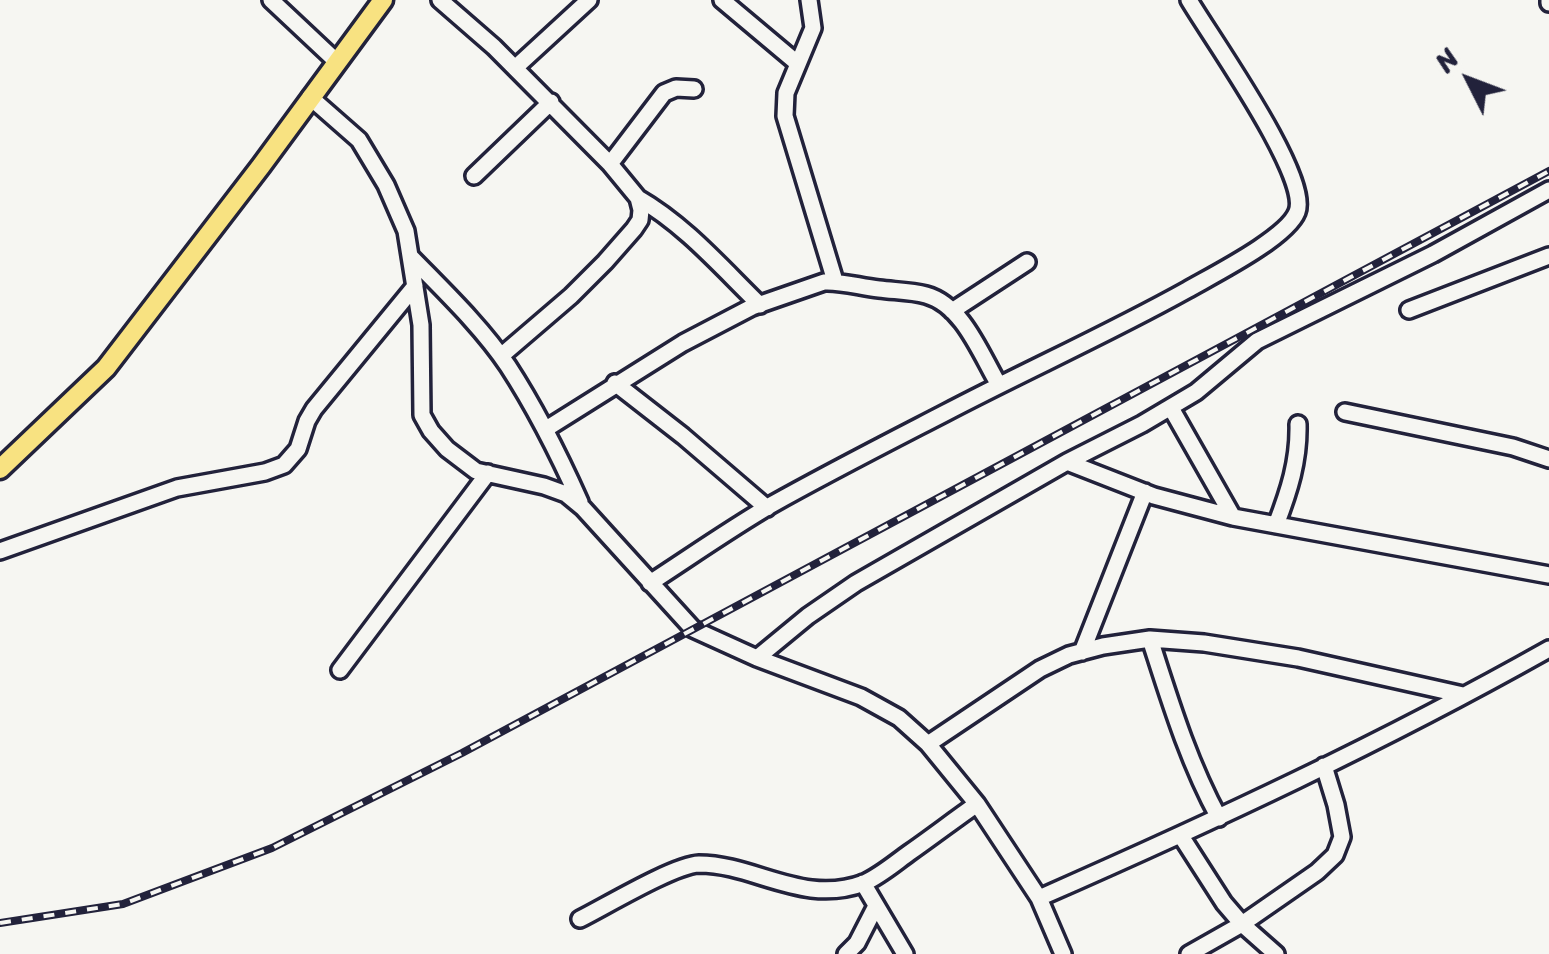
<!DOCTYPE html>
<html>
<head>
<meta charset="utf-8">
<style>
	body { margin:0 }
	#map { position:relative; width:1549px; height:954px; overflow:hidden; background:#f6f6f2; font-family:Sriracha,sans-serif }
	canvas { display:block }
	.north { position:absolute; left:1419px; top:30px; width:100px; height:100px; -webkit-text-stroke:8px #f6f6f2; paint-order:stroke; rotate:312deg; font-size:28px; font-weight:700; line-height:40px; text-align:center; color:#22223b }
	.north::after { content:''; display:block; margin:auto; width:35px; height:45px; background:#22223b; clip-path:polygon(50% 0,100% 100%,50% 72%,0 100%) }
</style>
</head>
<body>
<div id="map">
<canvas width="1549" height="954"></canvas>
<div class="north">N</div>
</div>
<script>
const context = document.querySelector('canvas').getContext('2d');
context.lineJoin = 'round';
function trace(path, color, width, dash) {
  context.strokeStyle = color;
  context.lineWidth = width;
  context.lineCap = dash ? 'butt' : 'round';
  context.setLineDash(dash || []);
  context.stroke(path);
}
const minor = new Path2D(`
	M 271,0 L 337,62
	M 440,0 L 494,47 L 610,164 L 638,198 L 641,210 L 640,220 L 634,229 L 605,262 L 571,296 L 501,356
	M 722,0 L 797,63
	M 809,0 L 813,28 L 786,93 L 785,116 L 835,281
	M 1549,0 L 1549,3
	M 515,68 L 589,0
	M 310,97 L 359,140 L 386,185 L 406,231 L 421,325 L 422,415 L 431,431 L 447,449 L 476,471 L 544,486 L 566,494 L 583,508 L 693,629 L 757,658 L 861,697 L 899,718 L 928,744 L 977,804 L 1039,898 L 1063,954
	M 610,164 L 664,93 L 676,88 L 694,89
	M 474,176 L 551,102
	M 638,198 C 685,225 721,267 760,305
	M 410,256 C 444,291 481,326 508,366 C 536,409 559,455 580,502
	M 1409,310 L 1549,256
	M 952,311 L 1027,262
	M 615,383 L 683,436 L 767,508
	M 1171,408 L 1233,517
	M 1345,412 L 1513,447 L 1549,459
	M 546,429 L 683,343 L 752,307 L 824,282 C 842,281 860,287 879,289 C 894,291 911,291 926,295 C 963,305 981,355 999,385
	M 1067,462 L 1154,496 L 1233,517 L 1549,575
	M 1276,525 C 1289,491 1299,461 1298,424
	M 0,551 L 177,488 L 265,472 L 284,465 L 298,449 L 307,421 L 314,409 L 415,286
	M 650,583 C 690,557 730,529 771,505 C 828,473 887,443 945,413 C 1025,371 1108,334 1187,290 C 1213,275 1287,238 1297,212 C 1311,177 1210,36 1189,0
	M 1150,639 C 1170,701 1188,761 1219,818
	M 1082,652 L 1145,492
	M 757,658 L 808,616 L 856,583 L 1067,462 L 1142,424 L 1196,392 L 1257,341 L 1433,254 L 1549,190
	M 340,670 L 488,473
	M 928,744 L 1040,669 L 1069,655 L 1103,646 L 1150,639 L 1204,643 L 1298,658 L 1463,695
	M 1181,836 L 1224,903 L 1242,924 L 1276,954
	M 863,883 L 905,954
	M 1039,898 C 1212,822 1384,742 1549,649
	M 580,919 C 606,906 674,865 699,864 C 755,864 803,906 864,883 C 880,876 895,863 909,853 C 932,837 954,820 977,804
	M 846,954 L 857,943 L 876,906
	M 1189,954 L 1242,924 L 1317,872 L 1335,855 L 1342,837 L 1336,805 L 1324,766`);
const major = new Path2D(`
	M 0,469 L 106,368 L 261,166 L 383,0`);
trace(minor, '#22223b', 22);
trace(major, '#22223b', 25);
trace(minor, '#f6f6f2', 15);
trace(major, '#f8e281', 18);
const rail = new Path2D(`
	M 0,923 L 123,904 L 272,848 L 462,753 L 1549,171`);
trace(rail, '#22223b', 8);
trace(rail, '#f6f6f2', 4, [11]);
</script>
</body>
</html>
